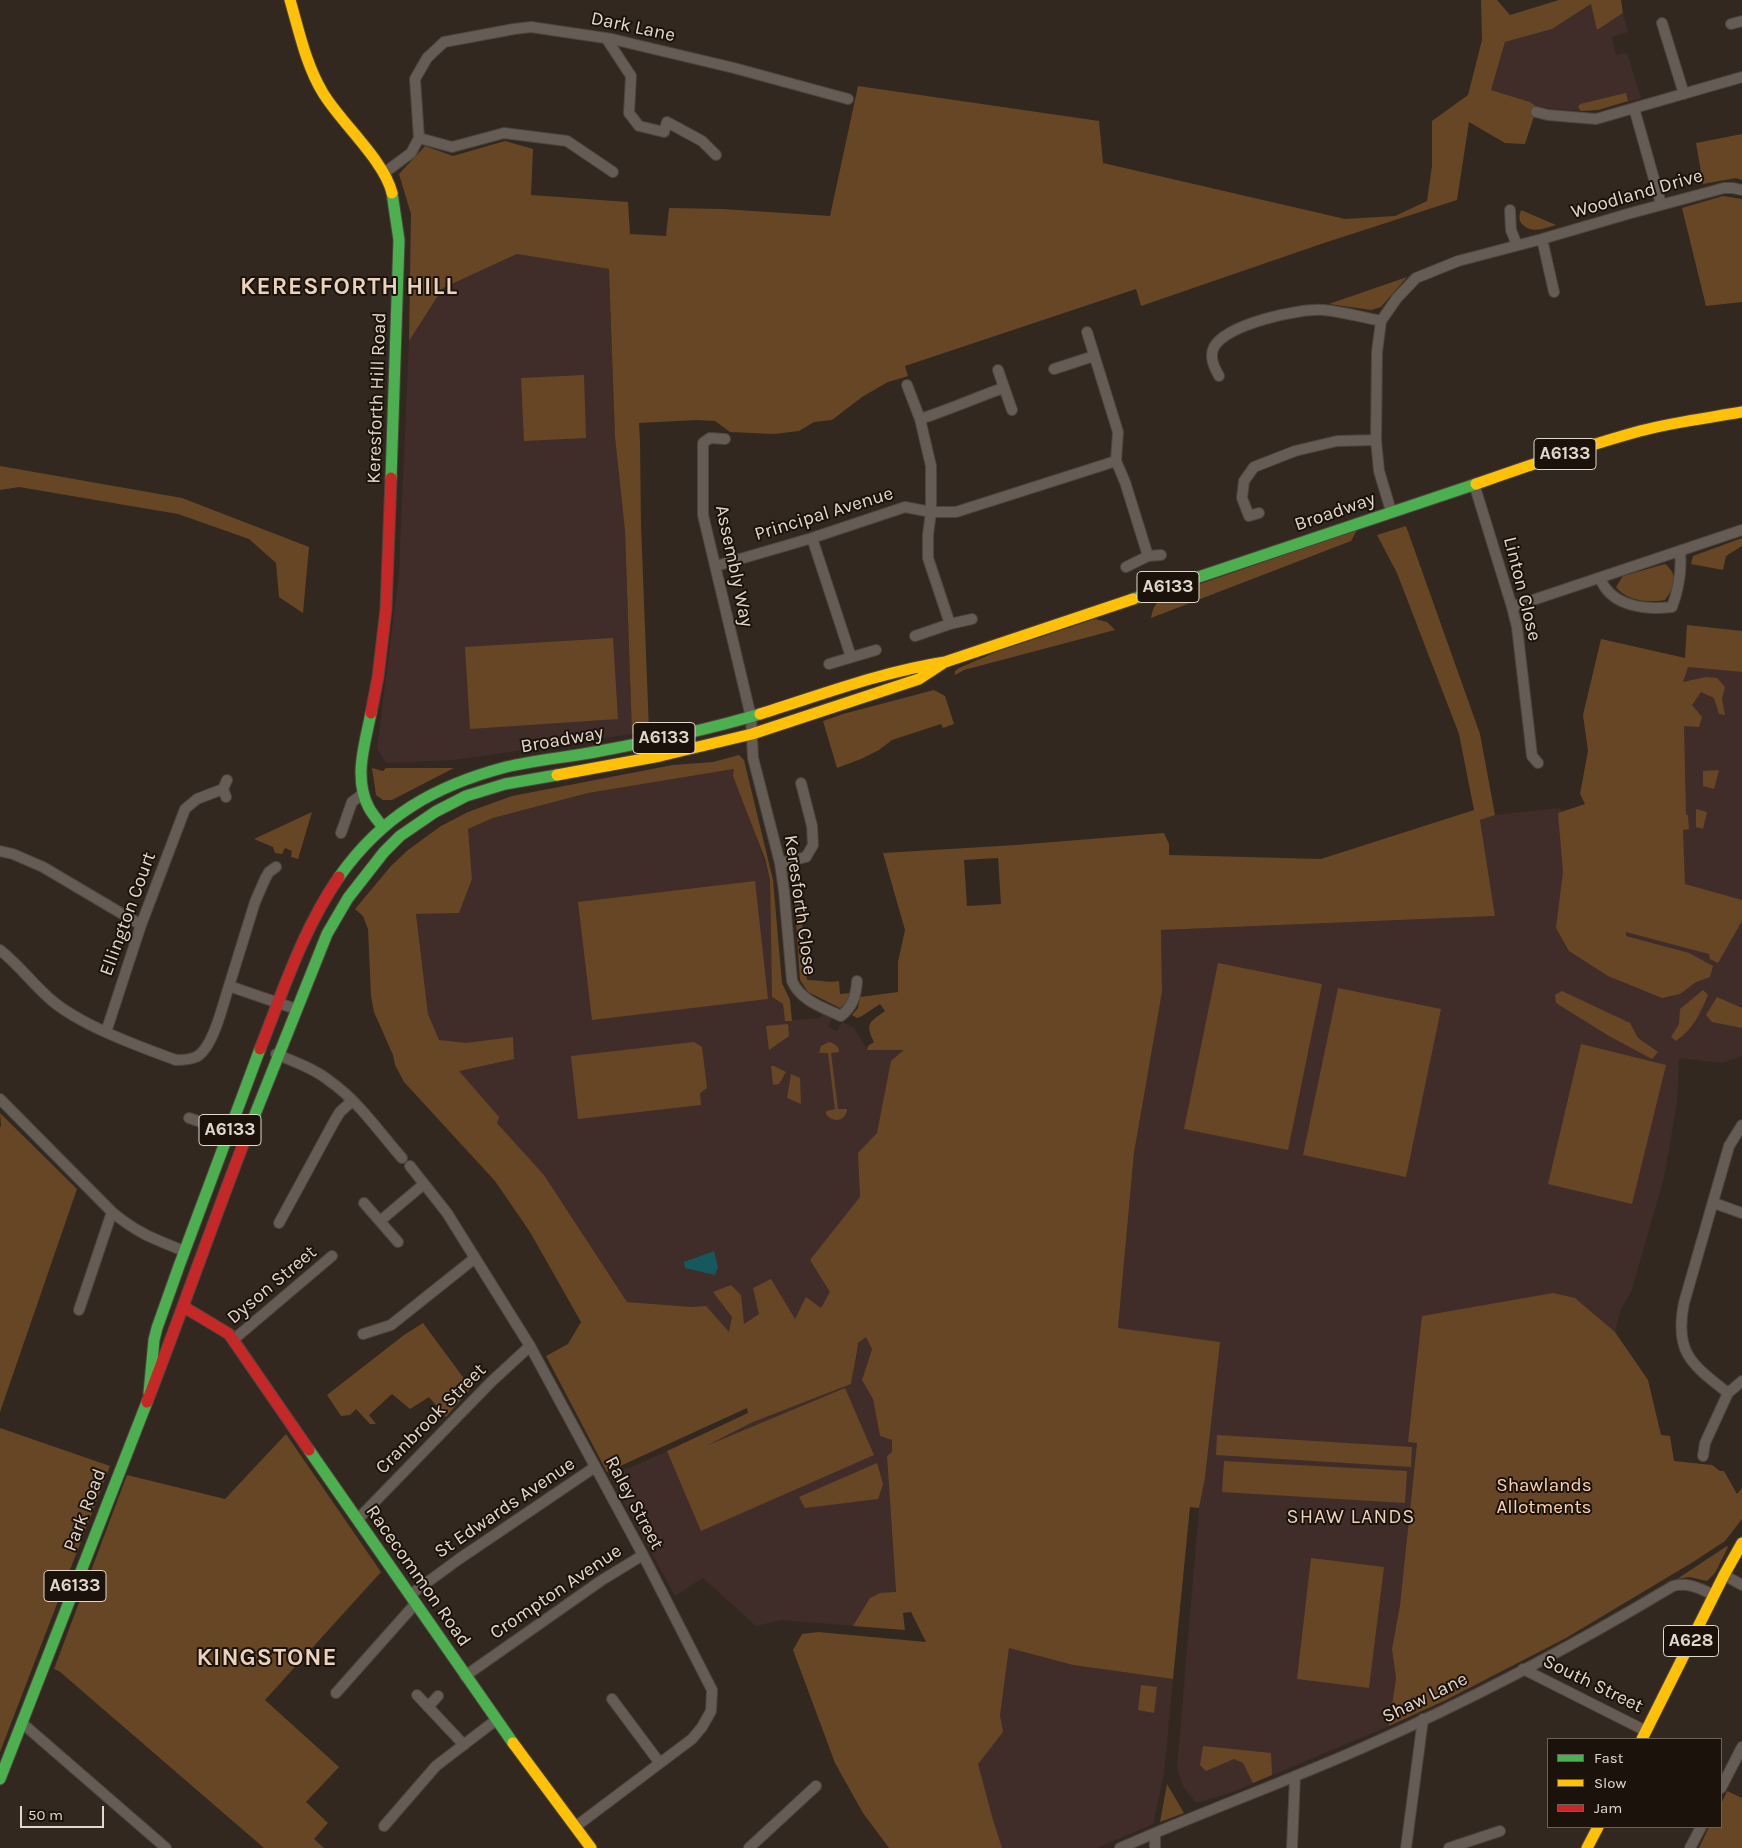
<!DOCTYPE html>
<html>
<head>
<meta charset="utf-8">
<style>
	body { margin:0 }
	#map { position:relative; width:1742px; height:1848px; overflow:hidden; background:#32281f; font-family:Karla,sans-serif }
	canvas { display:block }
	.legend { position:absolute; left:1547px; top:1738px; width:175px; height:90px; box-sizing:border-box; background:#1b130b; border:1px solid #6b6259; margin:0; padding:6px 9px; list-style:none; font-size:15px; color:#e4d8cd }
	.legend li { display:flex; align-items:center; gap:10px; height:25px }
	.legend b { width:25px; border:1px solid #6b6259 }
	.scale { position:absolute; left:20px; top:1806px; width:84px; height:22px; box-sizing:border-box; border:2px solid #e4d8cd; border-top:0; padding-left:6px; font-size:15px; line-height:18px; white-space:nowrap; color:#e4d8cd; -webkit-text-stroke:4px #1b130b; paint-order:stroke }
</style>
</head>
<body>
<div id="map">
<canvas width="1742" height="1848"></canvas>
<ul class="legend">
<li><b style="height:6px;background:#4caf50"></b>Fast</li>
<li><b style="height:6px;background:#ffc107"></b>Slow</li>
<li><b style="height:6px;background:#c62828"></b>Jam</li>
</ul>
<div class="scale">50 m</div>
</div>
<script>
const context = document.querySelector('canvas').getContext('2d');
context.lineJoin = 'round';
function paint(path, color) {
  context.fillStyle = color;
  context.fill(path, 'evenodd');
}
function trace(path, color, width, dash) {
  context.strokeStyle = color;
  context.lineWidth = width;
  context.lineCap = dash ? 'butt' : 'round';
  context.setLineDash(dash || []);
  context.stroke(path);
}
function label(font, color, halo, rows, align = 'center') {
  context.font = font + ' Karla,sans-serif';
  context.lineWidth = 4;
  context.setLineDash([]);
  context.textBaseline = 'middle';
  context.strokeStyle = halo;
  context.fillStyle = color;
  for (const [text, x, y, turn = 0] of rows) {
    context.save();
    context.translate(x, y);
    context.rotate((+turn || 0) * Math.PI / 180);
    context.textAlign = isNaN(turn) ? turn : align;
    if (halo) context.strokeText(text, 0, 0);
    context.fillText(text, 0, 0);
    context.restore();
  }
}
paint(new Path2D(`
	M 1592,4 L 1597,29 L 1623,13 L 1628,32 L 1612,37 L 1616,55 L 1627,53 L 1641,98 L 1598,110 L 1581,111 L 1537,107 L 1530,102 L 1491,90 L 1505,42 L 1552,29 Z
	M 518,254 L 609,269 L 615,437 L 625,531 L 632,734 L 454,760 L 386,763 L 377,748 L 399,574 L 409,341 L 443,288 Z
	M 1688,667 L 1742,672 L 1742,1056 L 1723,1063 L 1679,1058 L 1677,1102 L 1664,1178 L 1631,1292 L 1621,1309 L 1615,1332 L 1575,1298 L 1408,1442 L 1417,1443 L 1400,1605 L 1392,1649 L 1396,1677 L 1389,1726 L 1230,1793 L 1196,1803 L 1183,1786 L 1177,1769 L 1199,1508 L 1205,1478 L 1219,1342 L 1118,1329 L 1134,1153 L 1162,992 L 1161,930 L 1495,916 L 1480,820 L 1495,815 L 1559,808 L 1577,822 Z
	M 735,769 L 770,880 L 772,997 L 783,1004 L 785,1021 L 820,1018 L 823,1014 L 832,1018 L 828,1027 L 837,1031 L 842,1022 L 854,1028 L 867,1049 L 905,1050 L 880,1290 L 777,1393 L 692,1307 L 627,1302 L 544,1175 L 436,1055 L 428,1014 L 416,914 L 459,913 L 472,879 L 467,829 L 493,818 L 588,793 Z
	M 866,1337 L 872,1349 L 862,1380 L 873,1399 L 880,1436 L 892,1440 L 892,1452 L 887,1456 L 896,1593 L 905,1630 L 781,1620 L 756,1626 L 703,1578 L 675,1596 L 610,1476 L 686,1443 L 698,1450 L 753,1422 L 851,1384 L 853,1368 L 857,1358 L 858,1343 Z
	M 834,1634 L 1003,1692 L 1009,1648 L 1073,1665 L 1173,1679 L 1164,1773 L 1153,1824 L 1097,1848 L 1002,1848 Z`), '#402d29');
paint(new Path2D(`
	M 1481,0 L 1497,0 L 1510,15 L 1559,0 L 1621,0 L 1623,13 L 1597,30 L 1591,4 L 1552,29 L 1505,42 L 1491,90 L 1530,102 L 1537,107 L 1525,144 L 1505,143 L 1469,122 L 1457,200 L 1324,243 L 1141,306 L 1136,289 L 905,366 L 908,376 L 888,382 L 862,397 L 832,420 L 814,422 L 799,431 L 774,434 L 730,432 L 715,421 L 697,420 L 639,423 L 640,442 L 641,525 L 649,731 L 632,734 L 625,531 L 615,437 L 609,269 L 517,254 L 443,288 L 409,341 L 411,214 L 399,174 L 425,146 L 453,156 L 505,141 L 533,149 L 531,195 L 628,202 L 630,234 L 666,236 L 669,208 L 722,209 L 830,216 L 858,86 L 1099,121 L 1103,163 L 1345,219 L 1395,216 L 1427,201 L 1432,166 L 1432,121 L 1468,95 L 1482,40 Z
	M 1626,93 L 1628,101 L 1598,110 L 1581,111 L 1578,107 L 1580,104 Z
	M 1742,134 L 1742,180 L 1736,178 L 1703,184 L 1696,143 Z
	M 1723,196 L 1742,199 L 1742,302 L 1706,306 L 1682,208 Z
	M 1521,210 L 1556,225 C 1545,228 1533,234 1523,225 C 1518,220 1519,216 1521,210 Z
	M 1407,277 L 1381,307 L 1371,310 L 1329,304 Z
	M 584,375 L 586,438 L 524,441 L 521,378 Z
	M 0,466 L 182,498 L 309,547 L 303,613 L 279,597 L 276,563 L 249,539 L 178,514 L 19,487 L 0,490 Z
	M 1406,526 L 1480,734 L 1495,815 L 1480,820 L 1495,916 L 1161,930 L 1162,992 L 1134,1153 L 1118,1328 L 1220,1342 L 1205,1478 L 1199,1508 L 1190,1507 L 1173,1679 L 1073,1665 L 1009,1648 L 1000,1715 L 1003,1732 L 978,1764 L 993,1820 L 1002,1848 L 889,1848 L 863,1813 L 835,1763 L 793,1650 L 802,1634 L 818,1632 L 926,1642 L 911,1612 L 903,1613 L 905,1630 L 853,1626 L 870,1598 L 880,1593 L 896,1592 L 887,1456 L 892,1452 L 892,1440 L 880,1436 L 873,1399 L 862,1380 L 872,1349 L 866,1337 L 858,1343 C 857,1357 853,1369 851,1384 L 753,1422 L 706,1446 L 845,1388 L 874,1455 L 701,1531 L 667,1451 L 748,1413 L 747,1408 L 607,1472 L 546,1356 L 568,1344 L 581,1322 L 530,1232 L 495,1181 L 404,1082 L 395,1065 L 393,1055 L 374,1012 L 371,996 L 368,929 L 363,916 L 355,909 L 391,866 L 408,850 L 441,826 L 468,812 L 512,796 L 673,765 L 713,762 L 739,755 L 744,760 L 773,880 L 782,983 L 790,1000 L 792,1021 L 785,1021 L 783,1004 L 772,997 L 770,880 L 765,859 L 733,776 L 734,769 L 588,793 L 493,818 L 468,829 L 472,879 L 459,913 L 416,914 L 428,1014 L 439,1040 L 466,1043 L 513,1037 L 514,1059 L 459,1071 L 499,1117 L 497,1123 L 544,1175 L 627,1302 L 692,1307 L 706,1306 L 729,1332 L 732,1317 L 713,1292 L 731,1285 L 741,1295 L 744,1324 L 759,1314 L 753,1288 L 771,1279 L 795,1319 L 806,1297 L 821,1308 L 830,1292 L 810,1260 L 860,1197 L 858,1153 L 877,1133 L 891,1061 L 904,1050 L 867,1050 L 868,1046 L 874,1042 C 865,1024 869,1022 885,1011 L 880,1004 L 862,1016 L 857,1018 L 852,1015 L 858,1008 L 860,997 L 898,992 L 898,962 L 905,930 L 883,853 L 1016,845 L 1164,833 L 1169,844 L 1169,855 L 1321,859 L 1474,810 L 1459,734 L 1397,573 L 1377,535 ZM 998,858 L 1001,904 L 967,906 L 964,860 Z
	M 1357,530 L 1351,541 L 1151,618 C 1153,607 1156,602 1165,596 Z
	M 1742,538 L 1742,546 L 1726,556 L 1723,570 L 1691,564 L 1693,556 Z
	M 1665,564 C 1679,575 1675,587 1665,600 C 1649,603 1626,601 1616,587 L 1623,576 Z
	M 1095,619 L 1107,622 L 1115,630 L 964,670 L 955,675 L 955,671 L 959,668 L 996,652 Z
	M 1687,625 L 1742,631 L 1742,672 L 1688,667 L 1683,682 L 1706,677 L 1717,678 L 1725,687 L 1722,699 L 1725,715 L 1719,714 L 1714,698 L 1701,692 L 1692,705 L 1702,717 L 1699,727 L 1684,726 L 1686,815 L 1688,815 L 1689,829 L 1683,830 L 1685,884 L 1742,900 L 1742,921 L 1718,963 L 1710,959 L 1709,954 L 1626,932 L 1626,936 L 1689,953 L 1713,966 L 1710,977 L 1696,982 L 1680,994 L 1662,998 L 1608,976 L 1569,951 L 1556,928 L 1563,872 L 1558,813 L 1585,804 L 1580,794 L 1588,751 L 1583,715 L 1601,639 L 1685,658 Z
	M 613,638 L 618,719 L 470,729 L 465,647 Z
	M 934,690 L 945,696 L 954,724 L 943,728 L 941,724 L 892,740 L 879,750 L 861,759 L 837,768 L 823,721 L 843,714 Z
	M 372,768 L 383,771 L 386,768 L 454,768 L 392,800 L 383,800 L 376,795 Z
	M 1719,770 L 1714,789 L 1703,786 L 1703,771 Z
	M 1696,809 L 1707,812 L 1703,829 L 1696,827 Z
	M 312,812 L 298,859 L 291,857 L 292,851 L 285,848 L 282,854 L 275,853 L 273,847 L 254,839 Z
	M 798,875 L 807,980 C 818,980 828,983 839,981 L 840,994 L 851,993 L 850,1000 L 840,1008 L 808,992 L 800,980 L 793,876 Z
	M 755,881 L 768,999 L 592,1020 L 578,902 Z
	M 1218,963 L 1322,984 L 1288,1150 L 1184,1129 Z
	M 1338,988 L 1441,1009 L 1406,1177 L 1303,1155 Z
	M 1703,990 L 1708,995 C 1700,1014 1693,1029 1676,1041 L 1671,1037 L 1679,1024 L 1680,1009 Z
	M 1562,991 L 1630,1023 L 1638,1038 L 1658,1052 L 1652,1059 L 1609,1036 L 1556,1003 L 1555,995 Z
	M 1717,997 L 1742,1008 L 1742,1028 L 1712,1022 L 1706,1015 Z
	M 788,1024 L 789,1036 L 769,1050 L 766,1026 Z
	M 694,1042 L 702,1047 L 707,1088 L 700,1093 L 701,1105 L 578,1119 L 571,1056 Z
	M 829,1042 C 834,1043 839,1046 839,1052 L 831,1053 L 838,1109 L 847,1109 C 846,1122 832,1123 826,1114 L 826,1111 L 835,1109 L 828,1053 L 819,1053 L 821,1046 Z
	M 1581,1044 L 1666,1065 L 1632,1204 L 1548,1184 Z
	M 771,1066 L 774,1066 L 786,1072 L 779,1084 L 773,1085 Z
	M 791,1074 L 800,1078 L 801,1104 L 787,1098 Z
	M 0,1113 L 77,1189 L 0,1412 L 0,1128 L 1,1125 Z
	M 1553,1293 L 1575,1298 L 1615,1332 L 1648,1380 L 1661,1435 L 1670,1436 L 1674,1461 L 1712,1465 L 1720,1471 L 1724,1471 L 1737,1494 L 1742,1488 L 1742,1519 L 1725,1541 L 1693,1562 L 1566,1638 L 1446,1700 L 1389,1726 L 1396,1678 L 1392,1649 L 1400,1605 L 1417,1443 L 1408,1442 L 1422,1316 Z
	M 423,1323 L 471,1388 L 446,1417 L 429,1397 L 410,1409 L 392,1394 L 369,1415 L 376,1424 L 370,1424 L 356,1409 L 350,1415 L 341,1416 L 327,1395 L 404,1335 Z
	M 0,1428 L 110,1466 L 0,1752 Z
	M 286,1434 L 381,1572 L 265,1700 L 339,1767 L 306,1802 L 328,1823 L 314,1839 L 324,1848 L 264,1848 L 59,1671 L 54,1669 L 127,1475 L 225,1499 Z
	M 1217,1435 L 1412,1447 L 1411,1467 L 1216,1455 Z
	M 1224,1461 L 1407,1471 L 1405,1503 L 1222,1492 Z
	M 877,1463 L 883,1484 L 878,1499 L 805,1508 L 799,1497 Z
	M 1727,1546 L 1728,1547 L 1715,1573 L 1707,1581 L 1689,1577 L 1677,1579 Z
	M 1311,1558 L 1384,1567 L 1369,1688 L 1297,1679 Z
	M 1141,1685 L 1157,1687 L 1154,1713 L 1138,1710 Z
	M 1203,1746 L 1271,1753 L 1272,1775 L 1253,1783 L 1243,1763 L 1234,1759 L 1206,1771 L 1200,1765 Z
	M 1167,1784 L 1184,1813 L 1160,1822 Z
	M 1727,1791 L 1742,1798 L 1742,1848 L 1699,1848 L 1709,1827 L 1721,1827 L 1721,1804 Z`), '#674625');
paint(new Path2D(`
	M 714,1251 L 718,1267 L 715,1275 L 685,1268 L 684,1262 Z`), '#17575e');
const street = new Path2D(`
	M 1662,23 L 1684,94
	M 1731,24 L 1742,21
	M 606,38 L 631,76 L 629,113 L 639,126 L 664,132 L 667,122 L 702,141 L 716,155
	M 1634,108 L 1661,204
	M 1536,112 L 1548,115 L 1596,119 L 1742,77
	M 419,138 L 452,147 L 504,133 L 567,141 L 613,172
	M 384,173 L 411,153 L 419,138 L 415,79 L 427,58 L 444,42 L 514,29 L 531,27 L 612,39 L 734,68 L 848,99
	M 1510,210 L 1511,230 L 1517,245
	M 1542,239 L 1554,292
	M 1087,332 L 1118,432 L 1116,461 L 1125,482 L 1148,556
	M 1054,369 L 1094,356
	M 998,370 L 1012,410
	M 1219,376 C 1214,367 1209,357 1214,347 C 1227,324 1299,308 1324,310 C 1343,312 1362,317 1381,321
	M 907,385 L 920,419 L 931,466 L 931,512 L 928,535 L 928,558 L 950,624
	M 920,419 C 948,410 975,398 1003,388
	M 725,439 L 710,438 L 703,443 L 703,515 L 751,717 L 753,758 L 780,863 L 784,891 L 792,981 C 801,1001 822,1007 841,1016 C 853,1006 856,996 857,981
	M 1474,484 L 1512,607 L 1517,627 L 1532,756 L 1538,763
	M 1391,511 L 1379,471 L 1376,440 L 1377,352 L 1381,321 L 1397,298 L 1416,278 L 1458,261 L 1542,239 L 1631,213 L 1724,188 L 1733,188 L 1742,190
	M 1259,513 L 1249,516 L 1242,498 L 1244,481 L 1254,467 L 1295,451 L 1337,441 L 1376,440
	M 812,538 L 851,657
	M 716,566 L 812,538 L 905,507 L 931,512 L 956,512 L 1116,461
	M 1126,567 L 1148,556 L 1161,555
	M 1600,578 C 1611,607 1646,610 1672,607 C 1679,588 1682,572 1680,552
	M 1512,607 L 1742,530
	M 915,636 L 950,624 L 972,619
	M 829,664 L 876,650
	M 226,797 L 223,789 L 227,780
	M 341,833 L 352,802 L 364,793
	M 0,851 L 13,854 L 43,867 L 141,925
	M 780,863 L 806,857 L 813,845 L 812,826 L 801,783
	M 0,950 C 18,964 32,983 49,998 C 77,1024 140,1047 176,1060 C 182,1060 189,1060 196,1057 C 213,1049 223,1004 229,986 L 296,1009
	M 229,986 L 255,902 L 265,879 L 269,872 L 276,867
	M 106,1032 L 141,925 L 185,809 L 197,799 L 223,789
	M 276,1054 C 295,1062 315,1069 331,1082 C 359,1102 380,1133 402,1158
	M 0,1099 L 112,1212 C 137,1233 154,1239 184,1251
	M 189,1118 L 229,1131
	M 410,1166 L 447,1213 L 530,1346 L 643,1555 L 712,1690 L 711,1711 L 702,1727 L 692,1739 L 575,1827
	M 364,1203 L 398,1242
	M 1714,1203 L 1742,1213
	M 380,1221 L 424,1184
	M 279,1223 L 335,1120 L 340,1112 L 352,1101
	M 79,1310 L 112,1212
	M 363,1334 L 391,1325 L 475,1258
	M 233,1340 L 332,1256
	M 1728,1393 C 1691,1364 1674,1352 1684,1303 L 1729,1146 L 1742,1125
	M 1703,1456 L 1705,1443 L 1728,1393 L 1742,1381
	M 358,1519 L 491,1382 L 530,1346
	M 1724,1575 L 1742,1585
	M 410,1595 L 459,1559 L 595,1467
	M 1523,1669 L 1646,1731
	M 465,1676 L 602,1580 L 643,1555
	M 336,1693 L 416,1603
	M 417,1695 L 464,1745
	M 612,1699 L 659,1762
	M 428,1707 L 438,1696
	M 22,1723 L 166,1848
	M 1721,1788 L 1742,1747
	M 384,1826 L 436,1766 L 496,1720
	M 749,1848 L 816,1786
	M 1120,1848 L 1155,1833
	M 1155,1848 L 1155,1833 C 1224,1804 1294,1778 1362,1748 C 1469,1701 1573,1646 1673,1586 C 1689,1582 1700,1589 1714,1595
	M 1292,1848 L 1295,1776
	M 1406,1848 L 1423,1719
	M 1449,1848 L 1500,1831
	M 1690,1848 L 1701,1827`);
const fast = new Path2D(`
	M 391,478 L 399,240 L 392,193
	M 1133,599 L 1476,484
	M 371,713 C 365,744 353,778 369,808 C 373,815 378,821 383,827
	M 339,877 C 382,816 434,786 506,767 C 537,760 569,757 600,751 C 654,741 707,730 760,714
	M 246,1137 L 327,934 L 348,898 L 384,852 L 400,836 L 435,812 L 466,796 L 505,784 L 557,775
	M 149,1393 L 154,1340 L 157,1328 L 179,1266 L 260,1049
	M 309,1450 L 513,1743
	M 0,1779 L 147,1402`);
const slow = new Path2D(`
	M 290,0 C 299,31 306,65 323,93 C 341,123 384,160 392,193
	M 1476,484 C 1530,465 1585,446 1640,431 C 1674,422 1708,418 1742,412
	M 760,714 C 821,695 881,672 945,662 L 1133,599
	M 557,775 L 660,756 L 752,734 L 919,679 L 942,664
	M 1642,1739 L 1724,1575 L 1742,1543
	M 513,1743 L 591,1848
	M 1587,1848 L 1598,1827`);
const jam = new Path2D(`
	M 371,713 L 378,677 L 386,609 L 391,478
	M 260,1049 C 283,991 303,929 339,877
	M 184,1307 L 229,1334 L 309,1450
	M 147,1402 C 181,1314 212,1225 246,1137`);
trace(street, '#4d453d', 12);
trace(fast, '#4d453d', 13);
trace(slow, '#4d453d', 13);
trace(jam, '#4d453d', 13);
trace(street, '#645c55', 10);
trace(fast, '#4caf50', 11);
trace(slow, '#ffc107', 11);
trace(jam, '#c62828', 11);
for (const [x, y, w] of [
	[1565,454,62],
	[1168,587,62],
	[664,738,62],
	[230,1130,62],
	[75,1586,62],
	[1691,1641,55]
]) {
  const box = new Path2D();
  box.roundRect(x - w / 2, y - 15.5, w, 31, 4);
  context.fillStyle = '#1b130b';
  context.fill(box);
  trace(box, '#e4d8cd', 1);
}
label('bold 18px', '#e4d8cd', null, [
	["A6133",1565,454],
	["A6133",1168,587],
	["A6133",664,738],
	["A6133",230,1130],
	["A6133",75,1586],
	["A628",1691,1641]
]);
label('19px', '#e4d8cd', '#1b130b', [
	["Dark Lane",633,27,12],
	["Woodland Drive",1637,194,-16],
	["Keresforth Hill Road",377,398,-88],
	["Broadway",1335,512,-19],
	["Principal Avenue",824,514,-17],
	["Assembly Way",734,566,78],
	["Linton Close",1522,589,76],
	["Broadway",562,740,-10],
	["Keresforth Close",800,905,82],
	["Ellington Court",128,914,-70],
	["Dyson Street",272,1285,-40],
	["Cranbrook Street",431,1419,-45],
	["Raley Street",634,1503,62],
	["St Edwards Avenue",505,1508,-34],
	["Park Road",85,1510,-69],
	["Racecommon Road",418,1576,55],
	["Crompton Avenue",556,1592,-34],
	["South Street",1593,1684,26],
	["Shaw Lane",1425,1698,-26]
]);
label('19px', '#fed4ae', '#1b130b', [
	["Shawlands",1544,1486],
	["Allotments",1544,1508]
]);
context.letterSpacing = '1px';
label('20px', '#ead2bd', '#1b130b', [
	["SHAW LANDS",1351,1517]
]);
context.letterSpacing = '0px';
context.letterSpacing = '1px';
label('bold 24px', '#ead2bd', '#1b130b', [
	["KERESFORTH HILL",349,287],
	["KINGSTONE",267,1658]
]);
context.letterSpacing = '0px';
</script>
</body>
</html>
